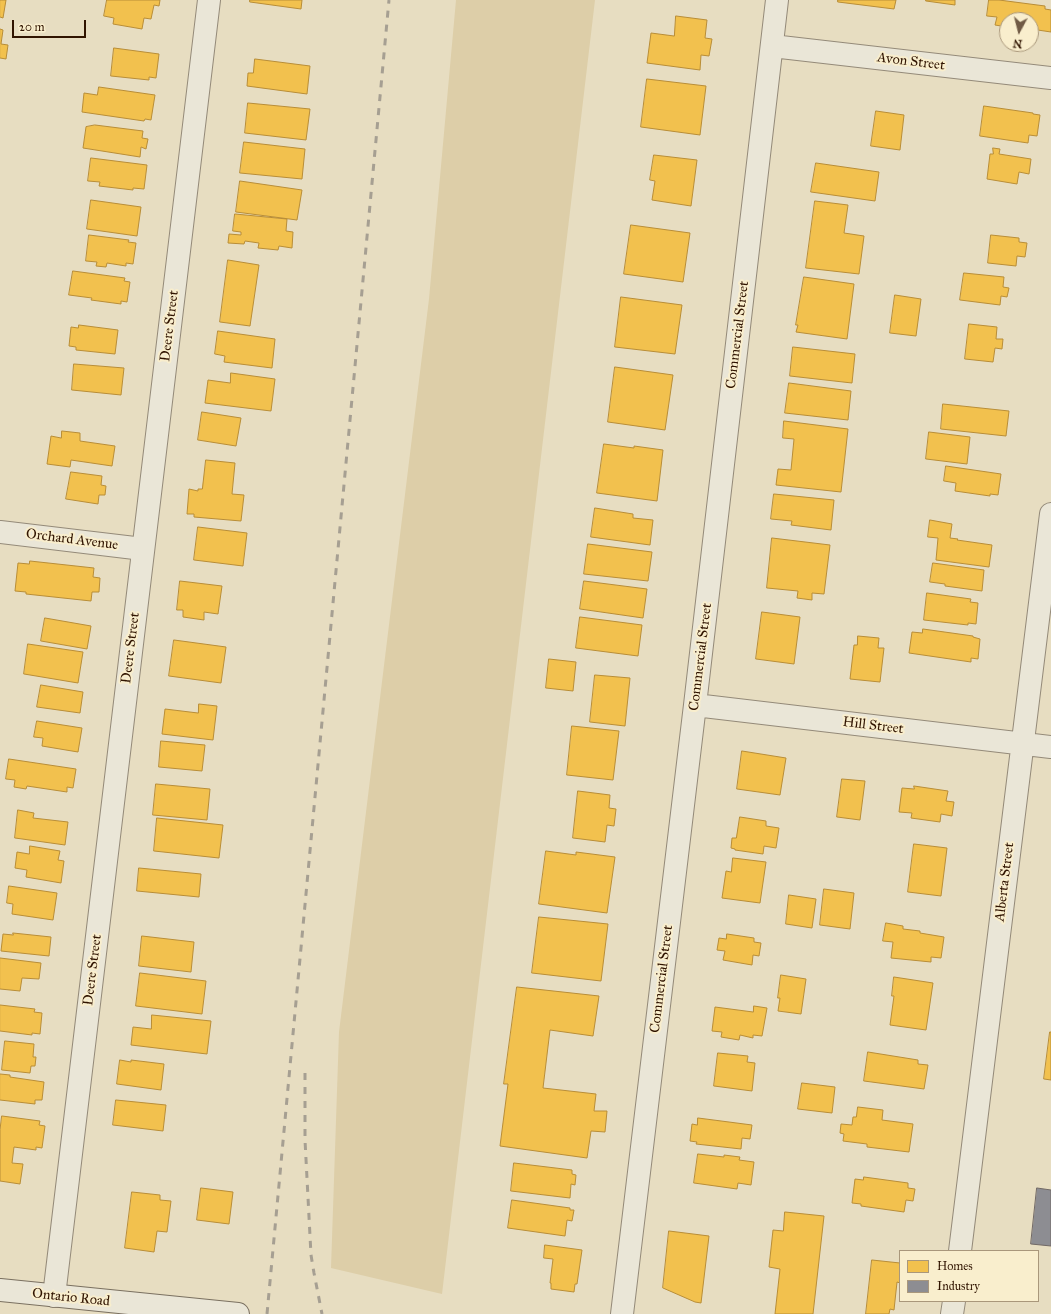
<!DOCTYPE html>
<html>
<head>
<meta charset="utf-8">
<style>
	body { margin:0 }
	#map { position:relative; width:1051px; height:1314px; overflow:hidden; background:#e7ddc1; font-family:"IM FELL Great Primer",serif }
	canvas { display:block }
	.legend { position:absolute; left:899px; top:1250px; width:140px; height:52px; box-sizing:border-box; background:#f9eecd; border:1px solid #a9977b; margin:0; padding:5px 7px; list-style:none; font-size:12px; color:#301400 }
	.legend li { display:flex; align-items:center; gap:8px; height:20px }
	.legend b { width:20px; border:1px solid #a9977b }
	.north { position:absolute; left:999px; top:12px; width:40px; height:40px; box-sizing:border-box; background:#f9eecd; border:1px solid #a9977b; border-radius:50%; rotate:187deg; font-size:11px; font-weight:700; line-height:16px; text-align:center; color:#301400 }
	.north::after { content:''; display:block; margin:auto; width:14px; height:18px; background:#705a44; clip-path:polygon(50% 0,100% 100%,50% 72%,0 100%) }
	.scale { position:absolute; left:12px; top:20px; width:74px; height:18px; box-sizing:border-box; border:2px solid #301400; border-top:0; padding-left:5px; font-size:12px; line-height:14px; white-space:nowrap; color:#301400; -webkit-text-stroke:3px #f9eecd; paint-order:stroke }
</style>
</head>
<body>
<div id="map">
<canvas width="1051" height="1314"></canvas>
<ul class="legend">
<li><b style="height:11px;background:#f2c14e"></b>Homes</li>
<li><b style="height:11px;background:#8d8d92"></b>Industry</li>
</ul>
<div class="north">N</div>
<div class="scale">20 m</div>
</div>
<script>
const context = document.querySelector('canvas').getContext('2d');
context.lineJoin = 'round';
function paint(path, color) {
  context.fillStyle = color;
  context.fill(path, 'evenodd');
}
function trace(path, color, width, dash) {
  context.strokeStyle = color;
  context.lineWidth = width;
  context.lineCap = dash ? 'butt' : 'round';
  context.setLineDash(dash || []);
  context.stroke(path);
}
function label(font, color, halo, rows, align = 'center') {
  context.font = font + ' "IM FELL Great Primer",serif';
  context.lineWidth = 4;
  context.setLineDash([]);
  context.textBaseline = 'middle';
  context.strokeStyle = halo;
  context.fillStyle = color;
  for (const [text, x, y, turn = 0] of rows) {
    context.save();
    context.translate(x, y);
    context.rotate((+turn || 0) * Math.PI / 180);
    context.textAlign = isNaN(turn) ? turn : align;
    if (halo) context.strokeText(text, 0, 0);
    context.fillText(text, 0, 0);
    context.restore();
  }
}
paint(new Path2D(`
	M 456,0 L 595,0 L 442,1294 L 331,1268 L 339,1032 L 429,299 Z`), '#ddcea8');
const homes = new Path2D(`
	M 0,0 L 6,0 L 3,18 L 0,17 Z
	M 107,0 L 160,0 L 159,6 L 154,5 L 151,19 L 144,18 L 142,29 L 113,24 L 114,18 L 104,16 Z
	M 250,0 L 302,0 L 301,9 L 250,2 Z
	M 838,0 L 896,0 L 894,9 L 838,2 Z
	M 926,0 L 955,0 L 955,5 L 926,1 Z
	M 989,0 L 999,0 L 1045,6 L 1045,9 L 1051,10 L 1051,32 L 1031,29 L 1031,20 L 1007,20 L 1007,27 L 995,25 L 997,17 L 987,16 Z
	M 676,16 L 707,20 L 705,38 L 712,39 L 709,56 L 701,55 L 700,70 L 647,63 L 651,33 L 674,36 Z
	M 0,29 L 3,30 L 1,44 L 8,45 L 6,59 L 0,58 Z
	M 114,48 L 159,54 L 156,78 L 149,77 L 149,80 L 111,76 Z
	M 255,59 L 310,66 L 307,94 L 247,86 L 248,73 L 253,73 Z
	M 647,79 L 706,86 L 700,135 L 641,127 Z
	M 99,87 L 155,95 L 151,120 L 145,119 L 144,121 L 82,112 L 84,93 L 97,95 Z
	M 248,103 L 310,109 L 306,140 L 245,133 Z
	M 984,106 L 1033,113 L 1033,114 L 1040,115 L 1037,136 L 1029,135 L 1028,143 L 980,136 Z
	M 876,111 L 904,115 L 900,150 L 871,146 Z
	M 95,125 L 143,131 L 142,138 L 148,139 L 146,149 L 141,147 L 140,157 L 83,148 L 86,127 Z
	M 244,142 L 305,149 L 302,179 L 240,173 Z
	M 993,148 L 1000,149 L 999,154 L 1031,159 L 1029,174 L 1019,172 L 1017,184 L 987,179 L 990,154 L 993,154 Z
	M 654,155 L 697,160 L 691,206 L 652,200 L 655,181 L 650,180 Z
	M 91,158 L 147,165 L 144,189 L 133,188 L 133,190 L 99,186 L 100,182 L 88,181 Z
	M 816,163 L 879,172 L 875,201 L 811,192 Z
	M 240,181 L 302,190 L 297,220 L 236,212 Z
	M 91,200 L 141,207 L 137,236 L 87,229 Z
	M 815,201 L 848,205 L 844,233 L 864,236 L 859,274 L 806,268 Z
	M 235,214 L 287,219 L 286,231 L 293,232 L 292,248 L 279,246 L 278,250 L 258,248 L 259,243 L 245,241 L 244,244 L 228,243 L 229,234 L 241,235 L 241,232 L 233,231 Z
	M 631,225 L 690,233 L 683,282 L 624,274 Z
	M 89,235 L 129,240 L 128,242 L 136,243 L 133,264 L 126,263 L 126,266 L 107,263 L 106,267 L 96,266 L 97,262 L 86,261 Z
	M 991,235 L 1019,238 L 1019,242 L 1027,243 L 1025,257 L 1017,256 L 1016,266 L 988,263 Z
	M 228,260 L 259,265 L 250,326 L 220,322 Z
	M 73,271 L 125,278 L 124,281 L 130,282 L 127,302 L 121,301 L 121,304 L 91,300 L 92,298 L 69,295 Z
	M 964,273 L 1004,277 L 1003,287 L 1009,288 L 1007,297 L 1001,296 L 1000,305 L 960,300 Z
	M 804,277 L 854,284 L 847,339 L 796,332 L 798,325 L 796,325 Z
	M 895,295 L 921,299 L 916,336 L 890,333 Z
	M 621,297 L 682,305 L 675,354 L 615,347 Z
	M 969,324 L 997,327 L 996,339 L 1003,339 L 1002,349 L 995,348 L 993,362 L 965,359 Z
	M 79,325 L 118,330 L 115,354 L 76,350 L 76,347 L 69,346 L 71,327 L 78,328 Z
	M 218,331 L 275,339 L 272,368 L 224,362 L 225,356 L 215,354 Z
	M 793,347 L 855,354 L 852,383 L 790,376 Z
	M 74,364 L 124,368 L 121,395 L 72,390 Z
	M 615,367 L 673,375 L 665,430 L 608,422 Z
	M 231,373 L 275,379 L 271,411 L 205,403 L 208,380 L 230,383 Z
	M 789,383 L 851,391 L 848,420 L 785,413 Z
	M 943,404 L 1009,411 L 1006,436 L 941,429 Z
	M 202,412 L 241,418 L 236,446 L 198,440 Z
	M 784,421 L 848,429 L 841,492 L 776,485 L 778,469 L 791,470 L 794,439 L 783,438 Z
	M 62,431 L 80,433 L 80,441 L 115,446 L 112,466 L 71,460 L 70,467 L 47,464 L 51,436 L 61,438 Z
	M 929,432 L 970,437 L 967,464 L 926,459 Z
	M 604,444 L 634,448 L 634,446 L 663,450 L 657,501 L 597,493 Z
	M 206,460 L 235,463 L 232,494 L 244,495 L 241,521 L 194,517 L 194,514 L 187,514 L 189,489 L 198,491 L 198,489 L 202,489 Z
	M 946,466 L 1001,474 L 998,495 L 990,494 L 990,496 L 955,491 L 956,483 L 944,481 Z
	M 71,472 L 102,476 L 101,485 L 106,486 L 105,495 L 99,495 L 98,504 L 66,499 Z
	M 774,494 L 834,500 L 831,530 L 791,525 L 792,521 L 771,519 Z
	M 595,508 L 633,514 L 633,518 L 653,520 L 650,545 L 591,537 Z
	M 930,520 L 952,524 L 950,538 L 958,539 L 957,540 L 992,545 L 989,567 L 936,560 L 938,538 L 928,537 Z
	M 198,527 L 247,533 L 243,566 L 194,560 Z
	M 772,538 L 830,545 L 824,594 L 812,593 L 812,600 L 797,598 L 798,591 L 767,588 Z
	M 588,544 L 652,552 L 648,581 L 584,574 Z
	M 30,561 L 94,568 L 93,577 L 100,578 L 99,592 L 92,592 L 91,601 L 26,594 L 26,592 L 15,591 L 18,563 L 29,564 Z
	M 933,563 L 984,570 L 982,591 L 945,586 L 945,584 L 930,582 Z
	M 180,581 L 222,586 L 218,614 L 204,612 L 204,620 L 183,617 L 183,610 L 177,610 Z
	M 584,581 L 647,589 L 643,618 L 580,609 Z
	M 927,593 L 971,599 L 970,602 L 978,603 L 976,624 L 968,623 L 968,625 L 924,620 Z
	M 762,612 L 800,617 L 794,664 L 756,659 Z
	M 580,617 L 642,625 L 638,656 L 576,648 Z
	M 45,618 L 91,626 L 87,649 L 41,641 Z
	M 923,629 L 973,636 L 973,637 L 980,639 L 978,659 L 971,658 L 971,662 L 909,653 L 912,632 L 922,633 Z
	M 858,636 L 879,638 L 878,648 L 884,648 L 880,682 L 850,679 L 854,645 L 857,645 Z
	M 174,640 L 226,647 L 221,683 L 169,676 Z
	M 28,644 L 83,652 L 78,683 L 24,674 Z
	M 549,659 L 576,662 L 573,691 L 546,688 Z
	M 595,675 L 630,678 L 625,726 L 590,722 Z
	M 41,685 L 83,692 L 80,713 L 37,707 Z
	M 199,704 L 217,706 L 213,740 L 162,734 L 165,709 L 198,713 Z
	M 37,721 L 82,728 L 78,752 L 42,746 L 43,738 L 34,737 Z
	M 572,726 L 619,731 L 613,780 L 567,775 Z
	M 161,741 L 205,745 L 202,771 L 159,767 Z
	M 742,751 L 786,758 L 780,795 L 737,789 Z
	M 9,759 L 76,769 L 73,788 L 67,787 L 67,792 L 27,786 L 26,789 L 14,787 L 15,780 L 6,779 Z
	M 842,779 L 865,781 L 860,820 L 837,817 Z
	M 156,784 L 210,789 L 207,820 L 153,815 Z
	M 914,786 L 948,791 L 946,801 L 954,802 L 952,816 L 941,814 L 940,822 L 911,818 L 912,813 L 899,812 L 902,788 L 914,789 Z
	M 578,791 L 610,795 L 609,808 L 616,809 L 614,826 L 607,825 L 605,842 L 573,838 Z
	M 18,810 L 34,813 L 33,818 L 68,822 L 65,845 L 15,838 Z
	M 740,817 L 766,821 L 766,826 L 779,828 L 776,848 L 764,846 L 763,854 L 735,850 L 735,849 L 731,848 L 732,838 L 736,838 Z
	M 157,818 L 223,825 L 219,858 L 154,851 Z
	M 914,844 L 947,848 L 941,896 L 908,892 Z
	M 30,846 L 60,851 L 58,860 L 64,861 L 61,883 L 26,877 L 27,870 L 15,868 L 17,852 L 29,854 Z
	M 546,851 L 576,855 L 576,852 L 615,857 L 607,913 L 539,904 Z
	M 733,858 L 766,862 L 760,903 L 722,898 L 726,871 L 731,872 Z
	M 139,868 L 201,874 L 199,897 L 137,891 Z
	M 9,886 L 57,893 L 53,920 L 12,914 L 13,904 L 7,903 Z
	M 824,889 L 854,893 L 850,929 L 820,925 Z
	M 789,895 L 816,899 L 812,928 L 786,924 Z
	M 539,917 L 608,924 L 601,981 L 532,973 Z
	M 886,923 L 903,926 L 903,929 L 920,931 L 920,933 L 944,937 L 941,958 L 931,957 L 931,962 L 891,958 L 893,942 L 883,941 Z
	M 13,933 L 51,937 L 49,956 L 1,951 L 3,934 L 13,935 Z
	M 727,934 L 754,938 L 754,942 L 761,943 L 759,956 L 753,955 L 752,965 L 723,960 L 725,951 L 717,950 L 719,938 L 726,939 Z
	M 142,936 L 194,942 L 191,972 L 139,966 Z
	M 0,958 L 41,963 L 39,979 L 22,978 L 20,991 L 0,989 Z
	M 140,973 L 206,981 L 202,1014 L 136,1006 Z
	M 781,975 L 806,979 L 801,1014 L 778,1011 L 780,998 L 778,998 Z
	M 894,977 L 933,983 L 926,1030 L 890,1025 L 894,996 L 892,996 Z
	M 517,987 L 599,996 L 593,1036 L 550,1030 L 543,1088 L 596,1094 L 594,1111 L 607,1111 L 605,1132 L 591,1131 L 587,1158 L 500,1146 L 508,1084 L 504,1084 Z
	M 0,1005 L 35,1009 L 34,1012 L 42,1013 L 40,1034 L 32,1033 L 32,1035 L 0,1031 Z
	M 754,1006 L 767,1008 L 762,1036 L 753,1035 L 753,1038 L 740,1035 L 739,1040 L 721,1037 L 722,1032 L 712,1031 L 715,1007 L 753,1012 Z
	M 152,1015 L 211,1021 L 207,1054 L 131,1045 L 133,1027 L 151,1029 Z
	M 1050,1032 L 1051,1032 L 1051,1080 L 1044,1079 Z
	M 5,1041 L 34,1044 L 33,1057 L 36,1057 L 35,1066 L 31,1066 L 30,1073 L 2,1070 Z
	M 868,1052 L 918,1060 L 918,1064 L 928,1065 L 924,1089 L 864,1081 Z
	M 718,1053 L 748,1056 L 747,1062 L 755,1063 L 752,1091 L 714,1086 Z
	M 120,1060 L 131,1062 L 131,1060 L 164,1064 L 161,1090 L 117,1084 Z
	M 0,1074 L 10,1075 L 10,1077 L 44,1082 L 42,1100 L 35,1100 L 35,1104 L 0,1100 Z
	M 802,1083 L 835,1087 L 832,1113 L 798,1109 Z
	M 116,1100 L 166,1105 L 163,1131 L 113,1125 Z
	M 858,1107 L 883,1110 L 882,1120 L 913,1124 L 909,1152 L 867,1147 L 867,1144 L 843,1141 L 844,1134 L 840,1133 L 841,1124 L 852,1125 L 853,1117 L 856,1117 Z
	M 2,1116 L 40,1121 L 39,1125 L 45,1126 L 42,1148 L 36,1147 L 36,1150 L 14,1147 L 12,1163 L 23,1164 L 20,1184 L 0,1181 L 0,1130 Z
	M 698,1118 L 752,1125 L 750,1139 L 742,1138 L 741,1149 L 696,1144 L 697,1142 L 690,1141 L 692,1124 L 697,1125 Z
	M 698,1154 L 724,1157 L 724,1155 L 740,1157 L 739,1160 L 754,1162 L 751,1185 L 738,1183 L 737,1189 L 694,1183 Z
	M 514,1163 L 572,1170 L 572,1174 L 576,1175 L 575,1185 L 571,1184 L 570,1198 L 511,1191 Z
	M 864,1177 L 908,1183 L 908,1188 L 915,1189 L 913,1201 L 906,1200 L 904,1212 L 861,1206 L 861,1204 L 852,1203 L 855,1179 L 863,1180 Z
	M 201,1188 L 233,1192 L 229,1224 L 197,1220 Z
	M 132,1192 L 160,1195 L 160,1200 L 171,1201 L 167,1232 L 157,1231 L 154,1252 L 125,1248 Z
	M 512,1200 L 570,1208 L 570,1210 L 574,1210 L 572,1221 L 567,1220 L 565,1236 L 508,1228 Z
	M 785,1212 L 824,1216 L 813,1314 L 775,1314 L 780,1269 L 769,1267 L 773,1230 L 783,1231 Z
	M 669,1231 L 709,1236 L 701,1303 L 695,1302 L 663,1288 Z
	M 545,1245 L 582,1250 L 577,1284 L 575,1284 L 574,1292 L 551,1289 L 551,1283 L 550,1283 L 553,1259 L 544,1258 Z
	M 872,1260 L 900,1263 L 900,1283 L 897,1282 L 894,1310 L 890,1309 L 889,1314 L 866,1314 Z`);
paint(homes, '#f2c14e');
trace(homes, '#b88d37', 1);
const industry = new Path2D(`
	M 1037,1188 L 1051,1190 L 1051,1246 L 1031,1244 Z`);
paint(industry, '#8d8d92');
trace(industry, '#716966', 1);
const street = new Path2D(`
	M 772,46 L 1051,78
	M 0,532 L 143,549
	M 695,705 L 1051,747
	M 960,1251 L 1051,514
	M 54,1296 L 209,0
	M 622,1314 L 695,705 L 777,0
	M 952,1314 L 954,1301`);
const secondary = new Path2D(`
	M 0,1290 L 238,1314`);
trace(street, '#948a79', 24);
trace(secondary, '#7a7060', 24);
trace(street, '#eae6d7', 22);
trace(secondary, '#eae6d7', 22);
trace(new Path2D(`
	M 305,1073 L 305,1140 L 311,1255 L 314,1273 L 322,1314
	M 267,1314 L 389,0`), '#a69f92', 3, [7, 7]);
label('14px', '#301400', '#f9eecd', [
	["Avon Street",911,62,7],
	["Deere Street",170,326,-83],
	["Commercial Street",738,335,-83],
	["Orchard Avenue",72,540,7],
	["Deere Street",131,648,-83],
	["Commercial Street",701,657,-83],
	["Hill Street",873,726,7],
	["Alberta Street",1005,882,-83],
	["Deere Street",93,970,-83],
	["Commercial Street",662,979,-83],
	["Ontario Road",71,1298,6]
]);
</script>
</body>
</html>
